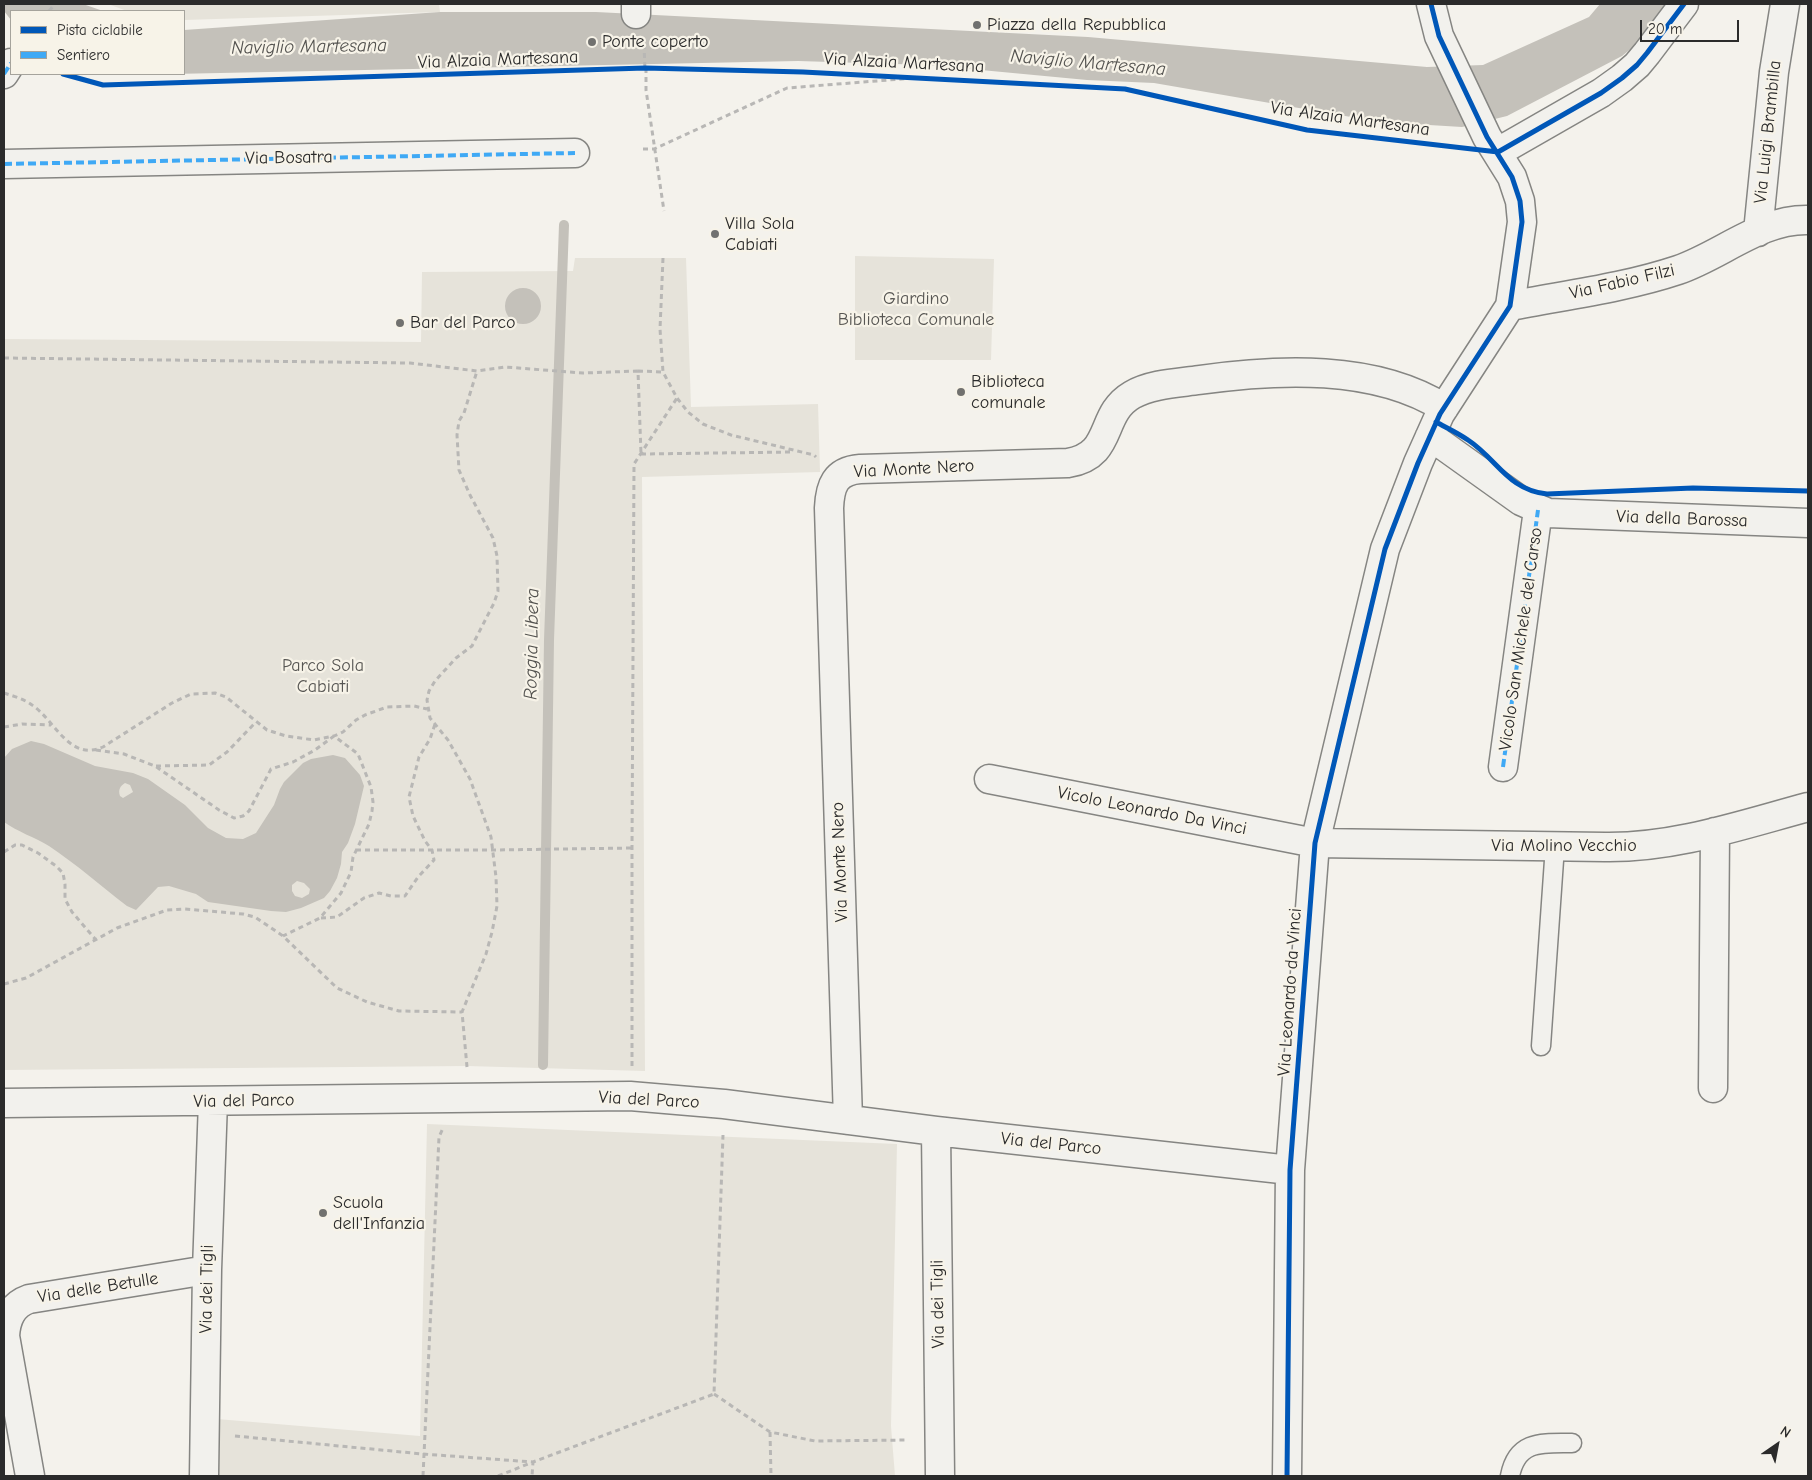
<!DOCTYPE html>
<html>
<head>
<meta charset="utf-8">
<style>
	body { margin:0 }
	#map { position:relative; width:1812px; height:1480px; overflow:hidden; background:#f4f2ec; font-family:"Comic Neue",sans-serif }
	canvas { display:block }
	.frame { position:absolute; inset:0; border:5px solid #2b2b2b; pointer-events:none }
	.legend { position:absolute; left:10px; top:10px; width:175px; height:65px; box-sizing:border-box; background:#f7f3e8; border:1px solid #a5a39c; margin:0; padding:6px 9px; list-style:none; font-size:15px; color:#2b2b2b }
	.legend li { display:flex; align-items:center; gap:10px; height:25px }
	.legend b { width:25px; border:1px solid #a5a39c }
	.north { position:absolute; left:1752px; top:1420px; width:50px; height:50px; -webkit-text-stroke:4px #f7f3e8; paint-order:stroke; rotate:33deg; font-size:14px; font-weight:700; line-height:20px; text-align:center; color:#2b2b2b }
	.north::after { content:''; display:block; margin:auto; width:18px; height:22px; background:#2b2b2b; clip-path:polygon(50% 0,100% 100%,50% 72%,0 100%) }
	.scale { position:absolute; left:1640px; top:20px; width:99px; height:22px; box-sizing:border-box; border:2px solid #2b2b2b; border-top:0; padding-left:6px; font-size:15px; line-height:18px; white-space:nowrap; color:#2b2b2b; -webkit-text-stroke:4px #f7f3e8; paint-order:stroke }
</style>
</head>
<body>
<div id="map">
<canvas width="1812" height="1480"></canvas>
<div class="frame"></div>
<ul class="legend">
<li><b style="height:6px;background:#0057b8"></b>Pista ciclabile</li>
<li><b style="height:6px;background:#3fa9f5"></b>Sentiero</li>
</ul>
<div class="north">N</div>
<div class="scale">20 m</div>
</div>
<script>
const context = document.querySelector('canvas').getContext('2d');
context.lineJoin = 'round';
function paint(path, color) {
  context.fillStyle = color;
  context.fill(path, 'evenodd');
}
function trace(path, color, width, dash) {
  context.strokeStyle = color;
  context.lineWidth = width;
  context.lineCap = dash ? 'butt' : 'round';
  context.setLineDash(dash || []);
  context.stroke(path);
}
function label(font, color, halo, rows, align = 'center') {
  context.font = font + ' "Comic Neue",sans-serif';
  context.lineWidth = 4.5;
  context.setLineDash([]);
  context.textBaseline = 'middle';
  context.strokeStyle = halo;
  context.fillStyle = color;
  for (const [text, x, y, turn = 0] of rows) {
    context.save();
    context.translate(x, y);
    context.rotate((+turn || 0) * Math.PI / 180);
    context.textAlign = isNaN(turn) ? turn : align;
    if (halo) context.strokeText(text, 0, 0);
    context.fillText(text, 0, 0);
    context.restore();
  }
}
paint(new Path2D(`
	M 108,4 L 439,4 L 440,12 L 184,20 L 184,11 L 127,11 Z
	M 855,256 L 994,259 L 991,360 L 855,360 Z
	M 575,258 L 686,258 L 691,407 L 818,404 L 820,472 L 642,477 L 645,1071 L 467,1066 L 4,1070 L 4,339 L 421,342 L 422,272 L 573,271 Z
	M 427,1124 L 897,1144 L 891,1426 L 895,1476 L 217,1476 L 217,1419 L 420,1436 Z`), '#e6e3da');
paint(new Path2D(`
	M 4,4 L 83,4 L 103,11 L 11,11 L 11,20 L 4,11 Z
	M 1600,4 L 1670,4 L 1643,39 L 1622,56 L 1507,116 L 1462,127 L 1380,122 L 1154,83 L 1087,80 L 928,65 L 798,61 L 124,75 L 115,74 L 184,74 L 184,30 L 440,12 L 596,12 L 1088,37 L 1427,67 L 1483,65 L 1589,17 Z
	M505 306a18 18 0 1 1 36 0a18 18 0 1 1-36 0Z
	M 31,741 L 44,744 L 95,766 L 133,773 L 148,779 L 185,805 L 208,828 L 226,838 L 243,839 L 256,833 L 274,805 L 280,789 L 284,782 L 303,763 L 311,759 L 333,755 L 345,758 L 360,775 L 364,786 L 355,824 L 348,843 L 342,852 L 341,864 L 337,878 L 330,891 L 324,898 L 301,908 L 286,912 L 271,911 L 208,902 L 196,894 L 169,886 L 158,887 L 136,910 L 127,906 C 101,886 76,864 49,846 C 34,837 18,832 4,822 L 4,758 L 12,749 ZM 125,783 L 130,785 L 133,792 L 123,798 L 120,796 C 118,790 120,786 125,783 ZM 297,881 L 304,883 L 310,889 L 309,894 L 302,898 L 295,896 L 292,891 L 292,885 Z`), '#c4c1ba');
trace(new Path2D(`
	M 543,1065 L 549,640 L 564,225`), '#c4c1ba', 10);
const lane = new Path2D(`
	M 1541,1046 L 1555,846
	M 1510,1476 C 1517,1440 1542,1443 1572,1443`);
const street = new Path2D(`
	M 636,14 L 636,4
	M 4,74 L 11,63
	M 1498,152 L 1601,93 L 1622,78 L 1637,65 L 1647,53 L 1684,4
	M 4,164 L 575,153
	M 1758,232 L 1774,72 L 1785,4
	M 1510,306 C 1566,295 1624,288 1678,270 C 1722,255 1760,219 1808,220
	M 1430,436 L 1521,501 L 1548,513 L 1808,523
	M 1503,767 L 1538,510
	M 989,779 L 1315,843 L 1605,847 C 1675,848 1741,825 1808,807
	M 1713,1088 L 1715,832
	M 4,1103 L 630,1096 L 724,1104 L 936,1131 L 1290,1170
	M 848,1120 L 829,508 C 830,486 835,471 860,469 L 1068,463 C 1115,455 1098,415 1132,395 C 1151,384 1177,383 1199,380 C 1277,369 1375,364 1444,408
	M 936,1131 L 940,1476
	M 30,1476 L 5,1336 C 6,1319 12,1305 29,1299 L 207,1270
	M 204,1476 L 207,1270 L 213,1101
	M 1287,1476 L 1290,1170 L 1315,843 L 1385,549 L 1418,463 L 1440,414 L 1510,306 L 1522,222 L 1520,201 L 1512,177 L 1487,137 L 1439,36 L 1431,4`);
trace(lane, '#858582', 21);
trace(street, '#858582', 31);
trace(new Path2D(`
	M 49,11 L 55,4
	M 644,44 L 645,70
	M 646,68 L 646,90 L 664,211
	M 103,85 L 645,68 L 803,72
	M 643,149 L 654,149 L 787,88 L 914,78
	M 663,258 L 660,329 L 663,372 L 677,398 L 688,412 L 703,424 L 731,435 L 814,455 L 816,457
	M 4,358 L 410,363 L 477,371 L 505,367 L 583,373 L 638,371 L 641,454
	M 638,371 L 663,372
	M 641,454 L 793,452
	M 4,693 C 13,696 24,699 32,705 C 55,720 69,762 103,747 L 172,703 L 191,694 L 215,693 L 226,697 L 267,730 L 286,736 L 314,740 L 334,736 L 343,732 L 356,720 L 365,715 L 387,707 L 414,706 L 427,709
	M 4,727 L 22,724 L 51,725
	M 96,750 L 124,754 L 155,766 L 219,810 L 234,818 L 243,816 L 249,811 L 271,769 L 293,762 L 315,750 L 334,736 L 358,754 L 371,787 L 373,802 L 372,811 L 369,824 L 353,857 L 351,872 L 341,893 L 320,918 L 283,936
	M 156,766 L 209,765 L 227,752 L 256,722
	M 356,850 L 493,850 L 632,848
	M 4,852 L 15,845 L 22,845 L 38,853 L 56,866 L 63,873 L 65,884 L 65,899 L 72,912 L 96,940
	M 321,918 L 337,917 L 364,898 L 379,893 L 391,896 L 405,896 L 418,877 L 434,860 L 432,850 L 425,841 L 413,816 L 409,797 L 419,757 L 430,739 L 435,724
	M 4,984 L 26,978 L 117,928 L 167,910 L 185,909 L 243,914 L 255,917 L 283,936 L 337,988 L 367,1002 L 399,1011 L 462,1012
	M 632,1066 L 632,848 L 634,464 L 677,398
	M 467,1067 L 462,1012 L 486,954 L 492,932 L 497,906 L 496,877 L 491,837 L 470,779 L 448,740 L 430,718 L 427,700 L 429,691 L 435,681 L 456,658 L 472,646 L 475,640 L 494,603 L 498,591 L 497,556 L 493,538 L 470,495 L 459,470 L 457,435 L 459,421 L 464,413 L 477,371
	M 714,1394 L 770,1432 L 815,1441 L 908,1440
	M 770,1432 L 771,1476
	M 235,1436 L 423,1454 L 533,1462 L 714,1394 L 723,1135
	M 423,1476 L 439,1137 L 443,1128
	M 498,1476 L 533,1462 L 532,1476`), '#b8b7b5', 3, [5, 4]);
trace(lane, '#f2f1ed', 18);
trace(street, '#f2f1ed', 28);
trace(new Path2D(`
	M 4,74 L 11,63
	M 4,164 L 575,153
	M 1503,767 L 1538,510`), '#3fa9f5', 4, [8, 4]);
trace(new Path2D(`
	M 63,74 L 103,85 L 645,68 L 803,72 L 1125,89 L 1307,130 L 1498,152 L 1601,93 L 1622,78 L 1637,65 L 1647,53 L 1684,4
	M 1436,422 C 1447,428 1458,433 1468,440 C 1497,459 1508,490 1547,494 L 1693,488 L 1808,491
	M 1287,1476 L 1290,1170 L 1315,843 L 1385,549 L 1418,463 L 1440,414 L 1510,306 L 1522,222 L 1520,201 L 1512,177 L 1487,137 L 1439,36 L 1431,4`), '#0057b8', 5);
for (const [x, y, r, color] of [
	[977,25,5,"#71716f"],
	[592,42,5,"#71716f"],
	[715,234,5,"#71716f"],
	[400,323,5,"#71716f"],
	[961,392,5,"#71716f"],
	[323,1213,5,"#71716f"]
]) {
  const dot = new Path2D();
  dot.arc(x, y, r, 0, 2 * Math.PI);
  context.fillStyle = color;
  context.fill(dot);
  trace(dot, '#f7f3e8', 2);
}
label('18px', '#2b2b2b', '#f7f3e8', [
	["Piazza della Repubblica",987,25],
	["Ponte coperto",602,42],
	["Villa Sola",725,224],
	["Cabiati",725,245],
	["Bar del Parco",410,323],
	["Biblioteca",971,382],
	["comunale",971,403],
	["Scuola",333,1203],
	["dell'Infanzia",333,1224]
], 'left');
label('18px', '#2b2b2b', '#f7f3e8', [
	["Via Alzaia Martesana",498,60,-2],
	["Via Alzaia Martesana",904,63,3],
	["Via Alzaia Martesana",1350,119,8],
	["Via Luigi Brambilla",1768,132,-84],
	["Via Bosatra",289,158,-1],
	["Via Fabio Filzi",1622,282,-13],
	["Via Monte Nero",914,469,-3],
	["Via della Barossa",1682,519,2],
	["Vicolo San Michele del Carso",1521,639,-82],
	["Vicolo Leonardo Da Vinci",1152,811,11],
	["Via Molino Vecchio",1564,846],
	["Via Monte Nero",840,862,-92],
	["Via Leonardo da Vinci",1290,992,-86],
	["Via del Parco",649,1100,3],
	["Via del Parco",244,1101,-1],
	["Via del Parco",1051,1144,6],
	["Via delle Betulle",98,1288,-9],
	["Via dei Tigli",207,1289,-89],
	["Via dei Tigli",938,1304,-91]
]);
label('18px', '#575653', '#f7f3e8', [
	["Giardino",916,299],
	["Biblioteca Comunale",916,320],
	["Parco Sola",323,666],
	["Cabiati",323,687]
]);
label('italic 19px', '#53524f', '#f7f3e8', [
	["Naviglio Martesana",309,47,-1],
	["Naviglio Martesana",1088,63,5],
	["Roggia Libera",532,644,-89]
]);
</script>
</body>
</html>
